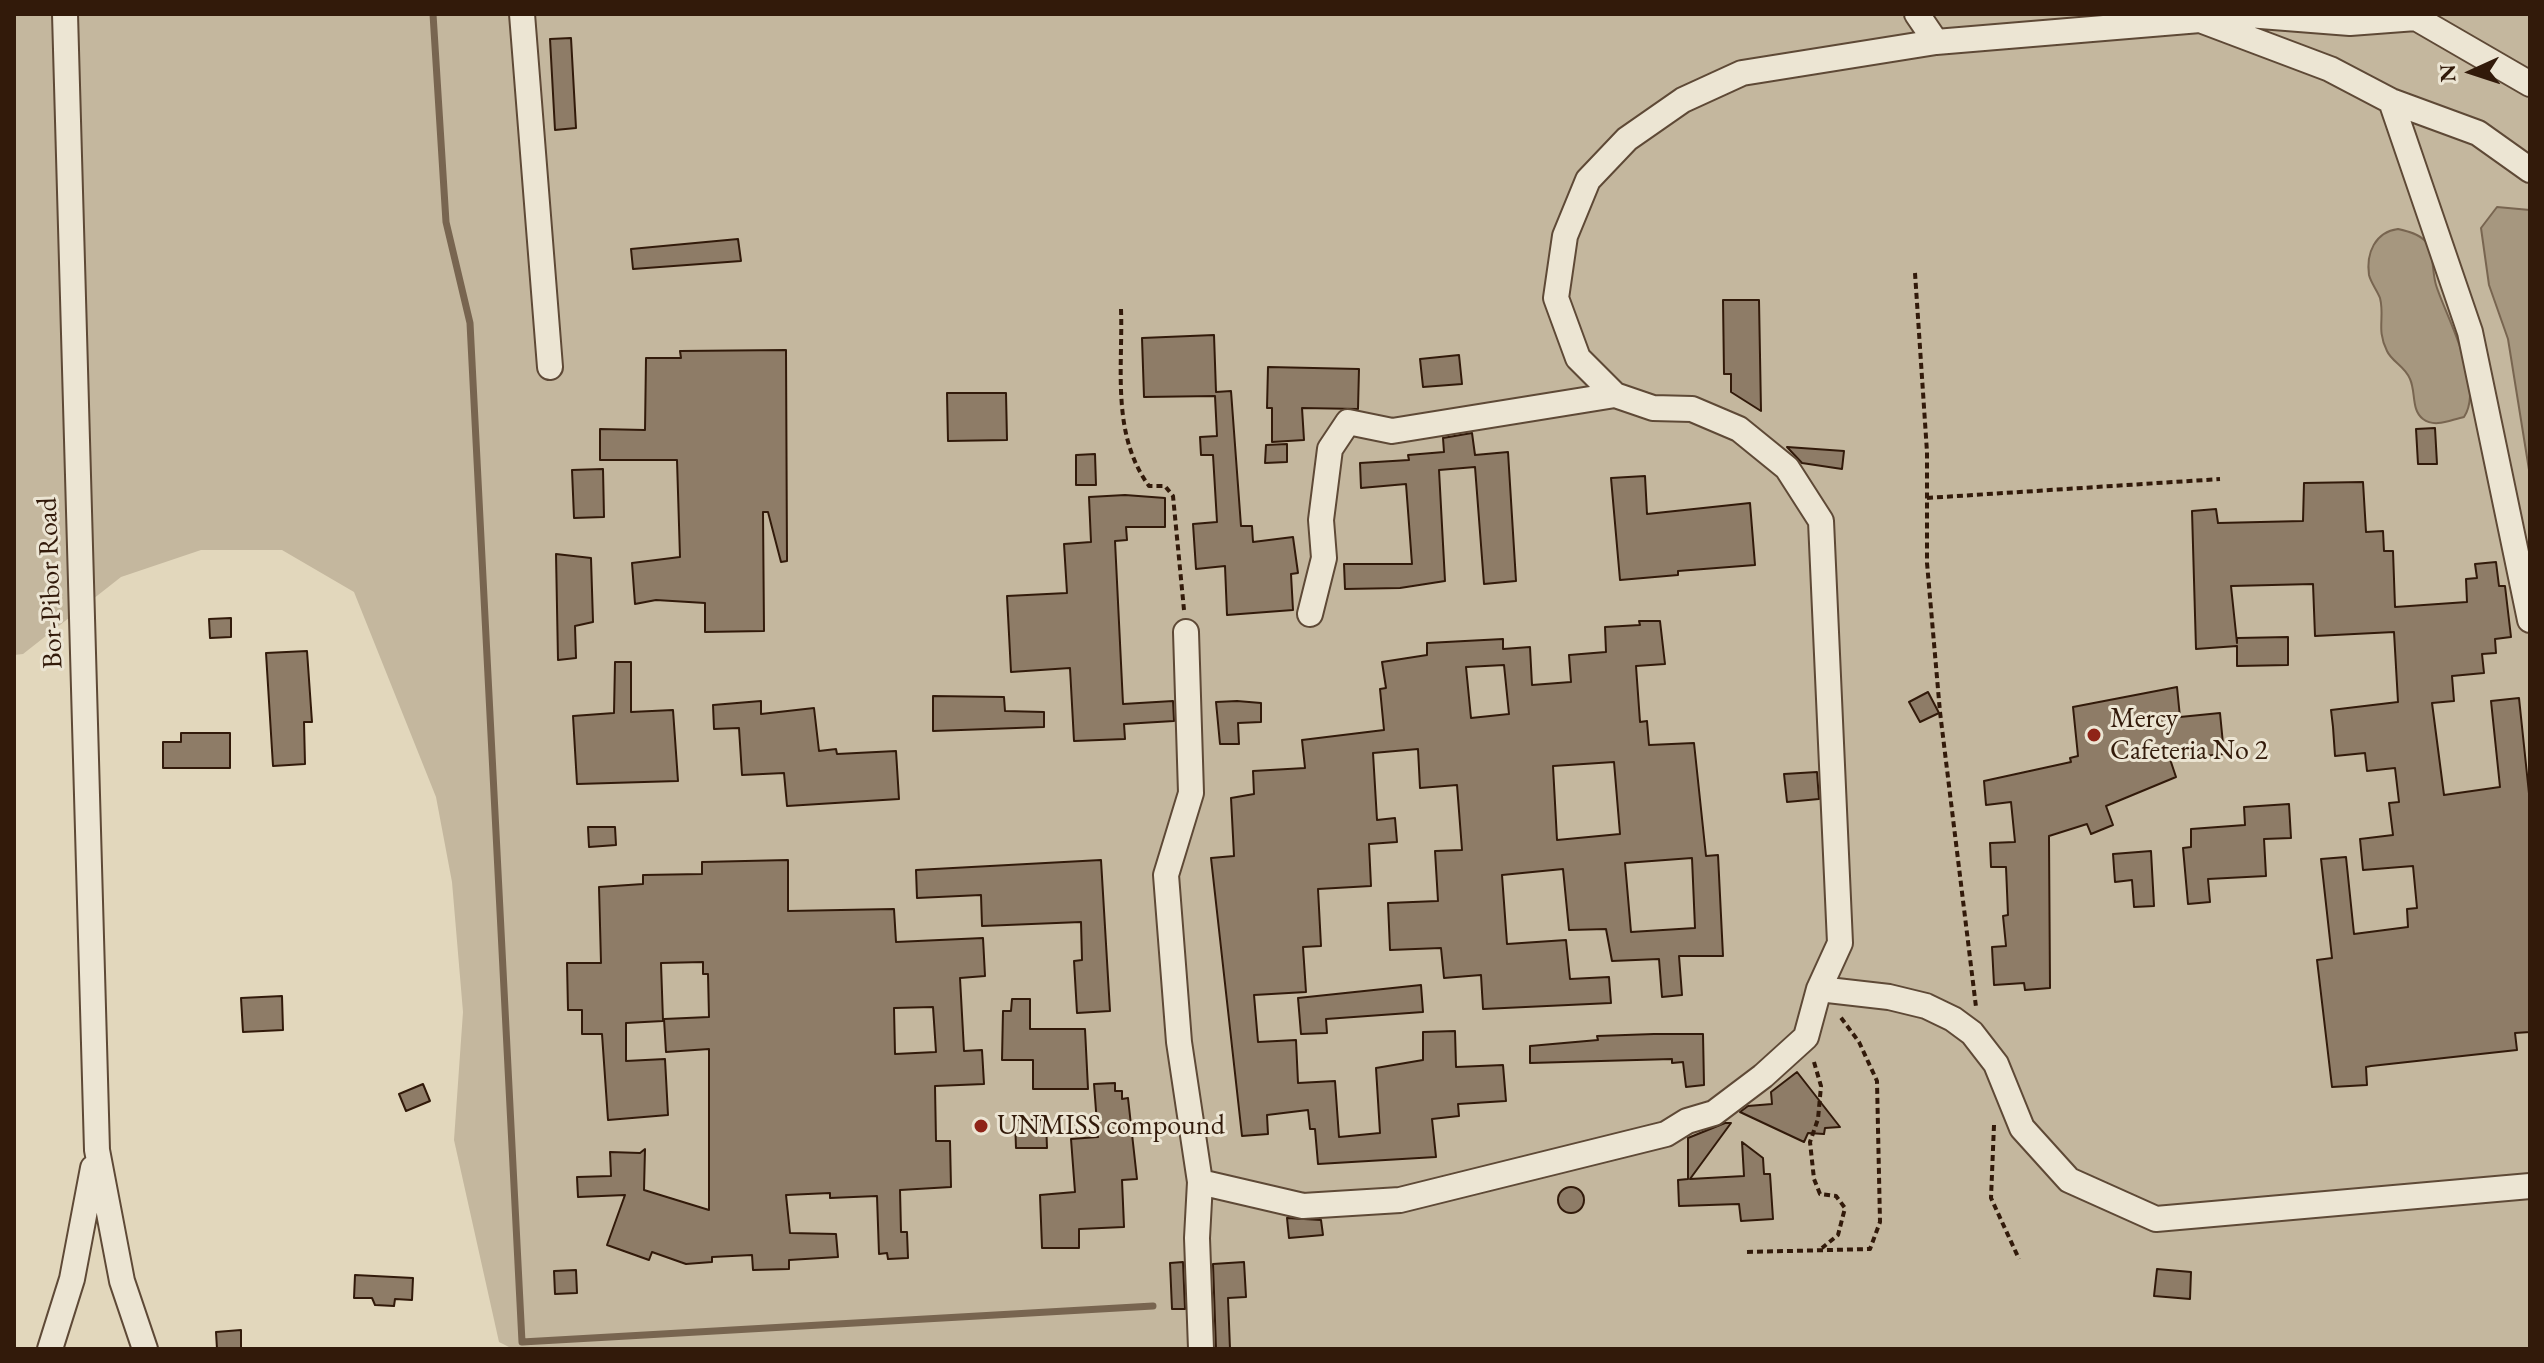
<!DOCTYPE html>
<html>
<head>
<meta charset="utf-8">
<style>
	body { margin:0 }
	#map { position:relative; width:2544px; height:1363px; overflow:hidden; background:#e2d7bc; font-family:"EB Garamond",serif }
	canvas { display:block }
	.frame { position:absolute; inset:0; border:16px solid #321a0a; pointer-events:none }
	.north { position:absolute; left:2432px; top:32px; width:80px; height:80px; -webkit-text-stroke:6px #ece5d3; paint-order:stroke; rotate:267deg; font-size:22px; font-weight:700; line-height:32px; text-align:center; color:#321a0a }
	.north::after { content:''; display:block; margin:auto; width:28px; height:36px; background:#321a0a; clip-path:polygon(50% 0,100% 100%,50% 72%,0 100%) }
</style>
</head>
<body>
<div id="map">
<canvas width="2544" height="1363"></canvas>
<div class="frame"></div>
<div class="north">N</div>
</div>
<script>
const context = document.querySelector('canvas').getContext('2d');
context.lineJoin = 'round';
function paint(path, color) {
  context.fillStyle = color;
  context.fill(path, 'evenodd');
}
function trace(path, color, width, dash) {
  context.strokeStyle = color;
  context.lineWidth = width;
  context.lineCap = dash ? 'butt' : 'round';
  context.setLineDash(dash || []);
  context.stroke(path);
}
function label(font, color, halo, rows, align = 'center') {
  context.font = font + ' "EB Garamond",serif';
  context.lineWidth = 6;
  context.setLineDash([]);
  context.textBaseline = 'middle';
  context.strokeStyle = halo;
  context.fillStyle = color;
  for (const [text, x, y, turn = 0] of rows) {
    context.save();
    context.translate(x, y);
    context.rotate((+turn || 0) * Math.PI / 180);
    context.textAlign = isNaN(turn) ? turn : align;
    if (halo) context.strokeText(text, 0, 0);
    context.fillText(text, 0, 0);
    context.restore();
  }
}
paint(new Path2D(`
	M 14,14 L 2530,14 L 2530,1349 L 513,1349 L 499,1342 L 454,1140 L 463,1012 L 452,882 L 436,797 L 354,592 L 282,550 L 201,550 L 121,577 L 23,654 L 14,655 Z`), '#c4b79e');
const water = new Path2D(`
	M 2497,207 L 2530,210 L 2530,476 L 2508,339 L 2489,285 L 2481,228 Z
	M 2398,229 C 2407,231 2420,234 2426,242 C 2434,253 2432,272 2436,285 C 2446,317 2485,385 2464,417 C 2450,420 2435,428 2423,419 C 2411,410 2416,392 2410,379 C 2405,366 2392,362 2387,351 C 2376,329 2385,318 2380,298 C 2377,290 2371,283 2369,275 C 2366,253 2375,232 2398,229 Z`);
paint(water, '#a6977f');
trace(water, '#786550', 2);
trace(new Path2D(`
	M 433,14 L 446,222 L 470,323 L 522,1342 L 1153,1306`), '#786550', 7);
const building = new Path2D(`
	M 571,38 L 576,128 L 555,130 L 550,39 Z
	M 738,239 L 741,261 L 633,269 L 631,249 Z
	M 1723,300 L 1759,300 L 1761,411 L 1731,392 L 1731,374 L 1724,374 Z
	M 1214,335 L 1216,392 L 1231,391 L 1241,526 L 1252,526 L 1253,542 L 1293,537 L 1298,573 L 1291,574 L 1293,610 L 1227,615 L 1225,566 L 1196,569 L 1193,524 L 1217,522 L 1213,455 L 1201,455 L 1200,437 L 1217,436 L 1215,396 L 1144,397 L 1142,338 Z
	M 786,350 L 787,561 L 781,562 L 768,512 L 763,512 L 764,631 L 705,632 L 705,603 L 656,600 L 635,604 L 632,563 L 680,557 L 677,460 L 600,460 L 600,429 L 645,430 L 646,358 L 681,358 L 680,351 Z
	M 1459,355 L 1462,384 L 1423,387 L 1420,359 Z
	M 1268,367 L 1359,369 L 1358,409 L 1302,408 L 1304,440 L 1272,442 L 1272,408 L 1267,408 Z
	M 947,393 L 1006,393 L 1007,440 L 948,441 Z
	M 2435,428 L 2437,464 L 2418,464 L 2416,429 Z
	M 1472,433 L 1475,455 L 1508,452 L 1516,581 L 1484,584 L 1475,467 L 1439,470 L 1445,581 L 1400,588 L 1345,589 L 1344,564 L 1412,564 L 1406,484 L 1361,488 L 1360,463 L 1409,460 L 1408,455 L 1444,452 L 1443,438 Z
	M 1287,444 L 1287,462 L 1265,463 L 1266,445 Z
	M 1787,447 L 1844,451 L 1842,469 L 1802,463 Z
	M 1095,454 L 1096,485 L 1076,485 L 1076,455 Z
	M 603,469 L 604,517 L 574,518 L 572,470 Z
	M 1645,476 L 1647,514 L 1750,503 L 1755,565 L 1678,571 L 1678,575 L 1620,580 L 1611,478 Z
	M 2363,482 L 2366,532 L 2383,531 L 2384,551 L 2393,551 L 2395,607 L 2467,602 L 2466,579 L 2477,578 L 2475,564 L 2496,562 L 2499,586 L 2505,586 L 2511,637 L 2495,639 L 2496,653 L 2482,654 L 2484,673 L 2452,676 L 2454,701 L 2432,703 L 2444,795 L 2500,787 L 2491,701 L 2519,698 L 2530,803 L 2530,1032 L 2515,1033 L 2517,1050 L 2371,1066 L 2366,1067 L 2367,1085 L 2332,1087 L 2317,960 L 2332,958 L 2321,859 L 2346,857 L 2354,934 L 2408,927 L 2407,909 L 2417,908 L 2413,866 L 2363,870 L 2360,839 L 2393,835 L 2389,803 L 2399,802 L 2395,768 L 2367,771 L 2365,753 L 2335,756 L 2333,727 L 2331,710 L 2398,702 L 2394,632 L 2315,636 L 2313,584 L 2231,586 L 2237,643 L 2237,638 L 2288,637 L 2288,665 L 2237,666 L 2237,646 L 2196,649 L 2192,511 L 2216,509 L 2218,523 L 2303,521 L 2304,483 Z
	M 1125,495 L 1165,498 L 1165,527 L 1126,527 L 1127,540 L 1115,541 L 1123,704 L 1173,701 L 1174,721 L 1124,724 L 1125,739 L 1074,741 L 1070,668 L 1011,672 L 1007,596 L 1067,593 L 1064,544 L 1091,542 L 1089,497 Z
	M 556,554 L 591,558 L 593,622 L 575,626 L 576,658 L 558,660 Z
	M 231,618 L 231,637 L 210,638 L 209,619 Z
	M 1639,621 L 1660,621 L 1665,664 L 1636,666 L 1640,722 L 1647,721 L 1649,745 L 1694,743 L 1706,856 L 1718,855 L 1723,956 L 1679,956 L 1682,995 L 1662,997 L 1659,959 L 1612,961 L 1606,929 L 1569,930 L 1563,869 L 1502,875 L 1507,944 L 1566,940 L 1570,979 L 1609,977 L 1611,1003 L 1483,1009 L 1481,975 L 1444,978 L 1441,948 L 1390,950 L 1388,903 L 1438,901 L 1435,851 L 1462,850 L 1457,785 L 1420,788 L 1418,749 L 1373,753 L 1377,820 L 1395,818 L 1397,842 L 1369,844 L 1371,886 L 1318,889 L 1321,946 L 1303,947 L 1306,992 L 1254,995 L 1258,1042 L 1296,1040 L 1298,1083 L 1335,1081 L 1339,1137 L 1380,1133 L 1376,1068 L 1423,1060 L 1423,1032 L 1455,1031 L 1456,1067 L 1503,1065 L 1506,1101 L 1458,1104 L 1459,1116 L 1432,1119 L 1436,1157 L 1318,1164 L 1315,1129 L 1310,1129 L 1308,1110 L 1267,1115 L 1268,1134 L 1242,1136 L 1211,858 L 1234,856 L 1231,798 L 1254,794 L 1253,771 L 1305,768 L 1302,740 L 1384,730 L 1380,689 L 1386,688 L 1382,662 L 1427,655 L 1427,643 L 1503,639 L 1503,649 L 1530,647 L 1532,685 L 1571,682 L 1569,655 L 1606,652 L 1605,627 L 1640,625 ZM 1504,665 L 1509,714 L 1471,718 L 1466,667 ZM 1614,762 L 1620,834 L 1557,840 L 1553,766 ZM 1692,858 L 1695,928 L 1631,932 L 1625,863 Z
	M 307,651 L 312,722 L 304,722 L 305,764 L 273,766 L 266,653 Z
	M 615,662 L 631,662 L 631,712 L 673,710 L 678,781 L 577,784 L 573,716 L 614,713 Z
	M 2177,687 L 2180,717 L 2220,713 L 2224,754 L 2170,759 L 2176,777 L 2106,806 L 2113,825 L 2091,834 L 2087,824 L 2049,836 L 2050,988 L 2025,990 L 2024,983 L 1994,985 L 1992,947 L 2006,946 L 2003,916 L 2008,915 L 2006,867 L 1991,867 L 1990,843 L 2015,842 L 2011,802 L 1986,805 L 1984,781 L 2071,762 L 2070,758 L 2078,756 L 2073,707 Z
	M 1928,692 L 1939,713 L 1920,722 L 1909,702 Z
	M 933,696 L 1004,697 L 1005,711 L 1044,712 L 1044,727 L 933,731 Z
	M 761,701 L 761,714 L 814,708 L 819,751 L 836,749 L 837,754 L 896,751 L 899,799 L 787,806 L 784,773 L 742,775 L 739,728 L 714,729 L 713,705 Z
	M 1237,701 L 1261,703 L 1261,722 L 1238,723 L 1239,744 L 1220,744 L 1216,702 Z
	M 181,733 L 230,733 L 230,768 L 163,768 L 163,742 L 181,742 Z
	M 1817,772 L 1819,799 L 1787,802 L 1784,774 Z
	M 2289,804 L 2291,838 L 2264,839 L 2266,876 L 2208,879 L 2210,902 L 2188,904 L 2183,848 L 2191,847 L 2191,829 L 2245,825 L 2244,807 Z
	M 588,827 L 615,827 L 616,845 L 589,847 Z
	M 2151,851 L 2154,906 L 2134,907 L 2132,880 L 2115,882 L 2113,854 Z
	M 788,860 L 788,911 L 894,909 L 896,942 L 983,938 L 985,976 L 960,978 L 964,1051 L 982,1050 L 984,1084 L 935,1086 L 936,1141 L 950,1141 L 951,1187 L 900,1190 L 901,1232 L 907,1232 L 908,1258 L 888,1259 L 887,1253 L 879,1254 L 877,1196 L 830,1198 L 830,1193 L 786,1195 L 790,1233 L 836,1234 L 838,1257 L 789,1260 L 789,1269 L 753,1270 L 752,1255 L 712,1257 L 712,1262 L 686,1264 L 652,1252 L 649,1260 L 607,1245 L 625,1195 L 578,1197 L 577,1177 L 611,1176 L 610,1152 L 640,1153 L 645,1149 L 644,1190 L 709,1210 L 709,1049 L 666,1052 L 664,1019 L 709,1017 L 708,974 L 703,974 L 703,962 L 661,963 L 663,1021 L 626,1023 L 626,1061 L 665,1059 L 668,1115 L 608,1120 L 602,1034 L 582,1034 L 582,1010 L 568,1010 L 567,963 L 601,963 L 599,887 L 643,884 L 643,875 L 702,874 L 702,862 ZM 933,1007 L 936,1052 L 895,1054 L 894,1008 Z
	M 1101,860 L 1110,1011 L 1077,1013 L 1074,961 L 1082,960 L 1081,922 L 982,926 L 981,895 L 917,898 L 916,870 Z
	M 1421,985 L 1423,1012 L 1326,1019 L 1327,1033 L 1301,1034 L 1298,998 Z
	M 282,996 L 283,1030 L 243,1032 L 241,998 Z
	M 1012,999 L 1030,999 L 1030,1029 L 1085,1029 L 1088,1089 L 1033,1089 L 1033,1060 L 1002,1060 L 1003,1011 L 1011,1011 Z
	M 1654,1034 L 1703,1034 L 1704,1085 L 1686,1087 L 1683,1062 L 1672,1063 L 1672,1059 L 1530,1063 L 1530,1046 L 1598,1040 L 1597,1036 Z
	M 1797,1072 L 1840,1127 L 1825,1128 L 1824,1134 L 1808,1133 L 1804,1142 L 1740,1112 L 1748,1106 L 1772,1104 L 1771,1092 Z
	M 1115,1083 L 1115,1091 L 1122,1091 L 1122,1099 L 1128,1098 L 1137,1179 L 1122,1180 L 1124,1227 L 1079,1229 L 1079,1248 L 1042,1248 L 1040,1195 L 1075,1192 L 1071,1139 L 1098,1137 L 1094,1084 Z
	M 423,1084 L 430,1101 L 406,1111 L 399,1094 Z
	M 1015,1120 L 1046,1120 L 1047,1148 L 1016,1148 Z
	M 1725,1123 L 1731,1123 L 1690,1179 L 1744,1176 L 1742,1142 L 1763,1158 L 1764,1174 L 1770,1174 L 1773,1219 L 1741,1221 L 1739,1204 L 1679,1206 L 1678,1180 L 1688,1179 L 1688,1138 Z
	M1558 1200a13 13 0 1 1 26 0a13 13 0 1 1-26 0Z
	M 1287,1218 L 1321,1220 L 1323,1235 L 1289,1238 Z
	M 1183,1262 L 1185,1309 L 1172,1309 L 1170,1263 Z
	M 1244,1262 L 1246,1297 L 1228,1298 L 1230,1349 L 1216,1349 L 1213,1264 Z
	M 2157,1269 L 2191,1272 L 2190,1299 L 2154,1296 Z
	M 576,1270 L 577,1293 L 555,1294 L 554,1271 Z
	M 355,1275 L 413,1278 L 412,1300 L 395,1299 L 394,1306 L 375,1305 L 372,1298 L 354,1298 Z
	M 241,1330 L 241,1349 L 217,1349 L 216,1332 Z`);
paint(building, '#8e7c67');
trace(building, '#321a0a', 2);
const minor = new Path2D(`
	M 65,14 L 97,1150 L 122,1281 L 145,1349
	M 522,14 L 550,367
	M 1917,14 L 1936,42
	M 2235,14 L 2350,23 L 2416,18 L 2530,84
	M 2391,101 L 2470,332 L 2530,620
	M 1615,395 L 1578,358 L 1556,298 L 1565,236 L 1588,180 L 1627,139 L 1683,100 L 1742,73 L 1936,42 L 2200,20 L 2330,69 L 2391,101 L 2478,133 L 2530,170
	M 1186,632 L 1191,793 L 1166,875 L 1179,1042 L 1200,1182 L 1197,1238 L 1201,1349
	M 1819,989 L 1889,997 L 1926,1006 L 1953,1019 L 1972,1033 L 1996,1064 L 2022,1128 L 2069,1180 L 2156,1219 L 2530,1186
	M 1200,1182 L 1303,1206 L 1400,1200 L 1666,1134 L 1687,1121 L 1714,1113 L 1763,1076 L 1806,1037 L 1819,989 L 1840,943 L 1821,521 L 1787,468 L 1739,429 L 1692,409 L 1653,408 L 1615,395 L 1392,431 L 1348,422 L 1330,449 L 1321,520 L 1324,558 L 1310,614
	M 50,1349 L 72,1279 L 93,1168`);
trace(minor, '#5e4936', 28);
trace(new Path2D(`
	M 1915,273 L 1927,452 L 1927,563 L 1940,712 L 1976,1007
	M 1121,309 C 1123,368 1111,434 1149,486 L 1165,486 L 1173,496 L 1184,610
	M 1927,498 L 2220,479
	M 1814,1062 L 1821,1086 L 1818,1119 L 1810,1142 L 1814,1179 L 1820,1194 L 1836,1196 L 1845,1208 L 1838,1235 L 1822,1248
	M 1994,1125 L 1991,1198 L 2019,1259
	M 1747,1252 L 1870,1249 L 1880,1222 L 1877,1081 L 1859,1042 L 1839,1015`), '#321a0a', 4, [6, 4]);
trace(minor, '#ece5d3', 24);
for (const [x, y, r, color] of [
	[2094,735,8,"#8f2418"],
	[981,1126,8,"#8f2418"]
]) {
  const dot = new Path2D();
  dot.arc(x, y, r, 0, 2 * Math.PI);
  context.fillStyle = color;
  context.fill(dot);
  trace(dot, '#ece5d3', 3);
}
label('28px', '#321a0a', '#ece5d3', [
	["Bor-Pibor Road",51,583,-92]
]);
label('28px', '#321a0a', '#ece5d3', [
	["Mercy",2110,719],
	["Cafeteria No 2",2110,751],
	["UNMISS compound",997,1126]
], 'left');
</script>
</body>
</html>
